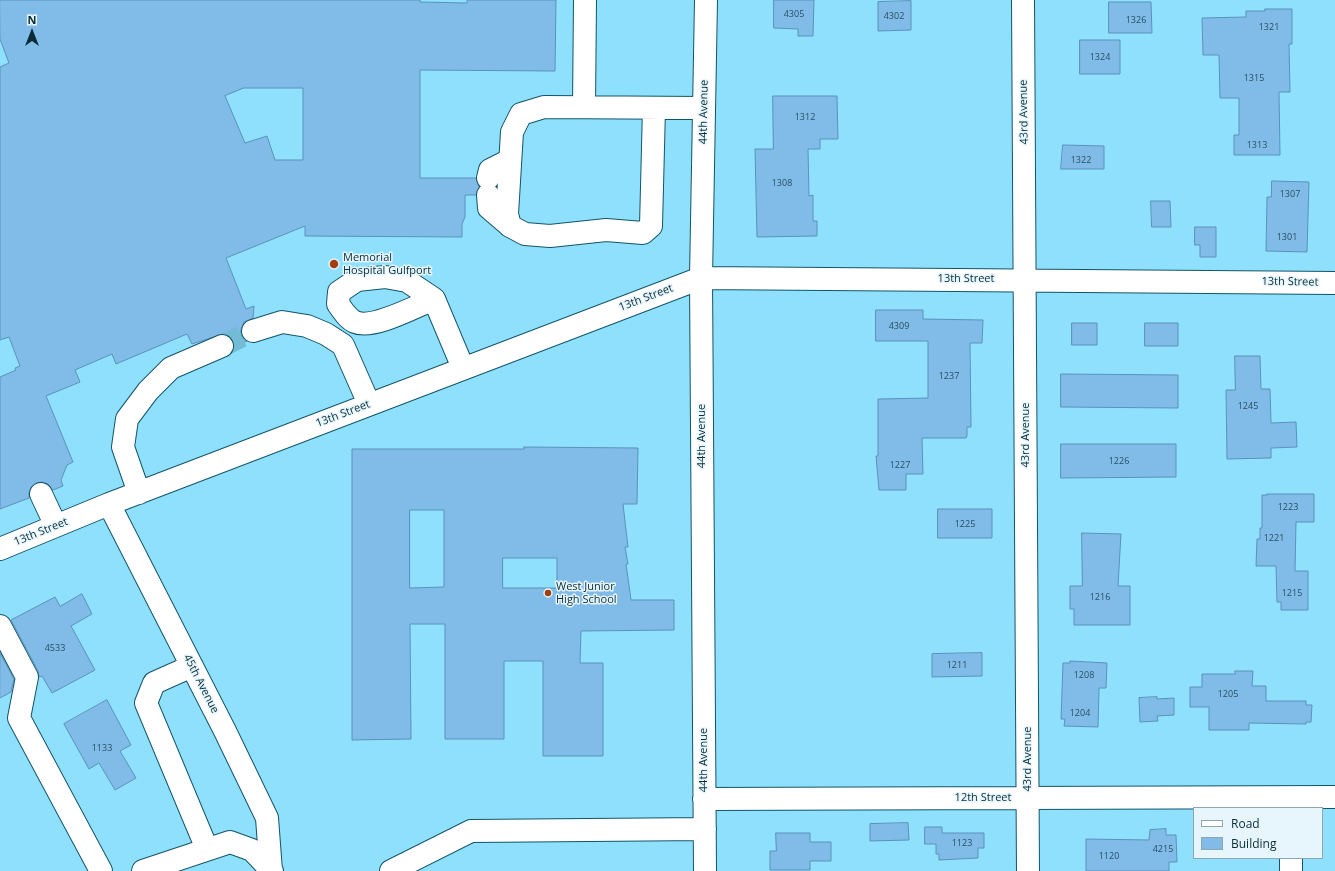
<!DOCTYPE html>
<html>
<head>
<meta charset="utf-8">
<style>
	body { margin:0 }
	#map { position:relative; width:1335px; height:871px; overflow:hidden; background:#8fe0fc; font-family:"Open Sans",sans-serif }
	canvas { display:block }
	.legend { position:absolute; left:1193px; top:807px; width:130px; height:52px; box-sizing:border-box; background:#e7f6fc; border:1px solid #8ea6ae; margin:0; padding:5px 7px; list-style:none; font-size:12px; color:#092d38 }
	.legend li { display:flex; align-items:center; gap:8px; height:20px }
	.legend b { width:20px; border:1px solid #8ea6ae }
	.north { position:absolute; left:12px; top:12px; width:40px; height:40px; -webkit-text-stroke:3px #e7f6fc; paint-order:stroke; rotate:0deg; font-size:11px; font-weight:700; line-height:16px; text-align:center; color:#092d38 }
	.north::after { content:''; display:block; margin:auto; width:14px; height:18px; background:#092d38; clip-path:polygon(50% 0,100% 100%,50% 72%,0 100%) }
</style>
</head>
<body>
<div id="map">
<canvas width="1335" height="871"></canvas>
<ul class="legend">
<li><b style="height:5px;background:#fff"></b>Road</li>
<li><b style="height:11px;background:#81bbe7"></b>Building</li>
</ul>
<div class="north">N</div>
</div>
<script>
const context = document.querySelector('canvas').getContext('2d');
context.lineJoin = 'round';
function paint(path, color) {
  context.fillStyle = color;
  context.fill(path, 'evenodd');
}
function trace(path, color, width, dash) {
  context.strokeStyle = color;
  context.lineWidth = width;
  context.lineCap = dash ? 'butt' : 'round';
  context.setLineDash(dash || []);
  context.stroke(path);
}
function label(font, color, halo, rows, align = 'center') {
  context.font = font + ' "Open Sans",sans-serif';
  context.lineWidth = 3;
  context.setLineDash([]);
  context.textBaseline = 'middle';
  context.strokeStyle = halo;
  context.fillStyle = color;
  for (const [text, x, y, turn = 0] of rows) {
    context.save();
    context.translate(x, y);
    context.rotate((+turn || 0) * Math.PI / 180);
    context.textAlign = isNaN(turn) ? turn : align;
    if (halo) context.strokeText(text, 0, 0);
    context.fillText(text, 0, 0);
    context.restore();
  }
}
const building = new Path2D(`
	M 0,0 L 420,0 L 420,2 L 467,3 L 467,0 L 556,0 L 555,71 L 420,70 L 420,178 L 476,178 L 479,187 L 476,195 L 465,195 L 465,217 L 462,224 L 462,237 L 305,236 L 305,226 L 226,258 L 246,309 L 254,306 L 253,318 L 244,322 L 241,329 L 241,335 L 247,341 L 234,347 L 233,341 L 230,336 L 223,334 L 192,344 L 187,334 L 116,364 L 112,354 L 75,370 L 80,382 L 46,396 L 73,462 L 67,465 L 61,480 L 63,486 L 53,490 L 48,484 L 42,482 L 36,483 L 31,487 L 29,493 L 29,498 L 0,509 L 0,377 L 16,370 L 15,368 L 20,366 L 9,337 L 0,340 L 0,67 L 9,63 L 0,39 ZM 244,88 L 303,88 L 303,160 L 275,160 L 267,136 L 245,143 L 225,96 Z
	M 774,0 L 814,0 L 813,36 L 798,36 L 798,29 L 774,28 Z
	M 911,1 L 911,30 L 878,31 L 878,2 Z
	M 1109,2 L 1151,2 L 1152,33 L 1109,33 Z
	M 1265,9 L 1292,9 L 1292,44 L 1289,44 L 1290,92 L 1279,92 L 1280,155 L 1234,155 L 1234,135 L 1239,135 L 1239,98 L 1220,98 L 1219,55 L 1203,55 L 1202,18 L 1246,17 L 1246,11 L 1265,11 Z
	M 1080,40 L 1120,40 L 1120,74 L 1080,74 Z
	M 773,96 L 837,96 L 838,139 L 820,139 L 820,149 L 808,149 L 809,196 L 813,195 L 813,221 L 817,221 L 817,236 L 757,237 L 755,149 L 773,149 Z
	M 1063,145 L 1104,146 L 1104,169 L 1061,169 Z
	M 1272,181 L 1309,182 L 1307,252 L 1266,251 L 1267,197 L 1271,197 Z
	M 1151,201 L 1170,201 L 1171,227 L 1152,227 Z
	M 1195,227 L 1216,227 L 1216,257 L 1200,257 L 1200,245 L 1195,245 Z
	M 876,310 L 923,310 L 923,319 L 983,320 L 982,343 L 970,343 L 971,427 L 967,427 L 967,436 L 966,438 L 922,438 L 923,474 L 906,474 L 906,490 L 879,490 L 876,456 L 878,456 L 878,399 L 928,398 L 928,341 L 876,341 Z
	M 1072,323 L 1097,323 L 1097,345 L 1072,345 Z
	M 1145,323 L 1178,323 L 1178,346 L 1145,346 Z
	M 1235,356 L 1260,356 L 1261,389 L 1270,389 L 1271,423 L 1296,422 L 1297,447 L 1271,448 L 1271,458 L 1227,459 L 1226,390 L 1235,390 Z
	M 1061,374 L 1178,375 L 1178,408 L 1061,407 Z
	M 1061,444 L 1176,444 L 1176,477 L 1061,478 Z
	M 524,447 L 638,448 L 637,504 L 623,504 L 628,547 L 625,547 L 628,564 L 626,564 L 631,600 L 674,600 L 674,630 L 581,631 L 580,663 L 603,663 L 603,756 L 543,756 L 543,661 L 504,661 L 504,739 L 445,739 L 445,624 L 410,624 L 411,739 L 352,740 L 352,449 L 524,449 ZM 410,510 L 444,510 L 444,587 L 410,588 ZM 503,558 L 557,558 L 557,588 L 503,588 Z
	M 1267,494 L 1314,494 L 1314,522 L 1296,522 L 1295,571 L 1308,571 L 1308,610 L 1281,610 L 1281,602 L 1277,602 L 1276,566 L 1256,566 L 1257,539 L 1260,539 L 1260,528 L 1262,528 L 1262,495 L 1267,495 Z
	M 938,509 L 992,509 L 992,538 L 938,538 Z
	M 1082,533 L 1121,534 L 1118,586 L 1130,586 L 1130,625 L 1074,625 L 1074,609 L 1070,609 L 1070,586 L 1082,586 Z
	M 82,594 L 92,614 L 71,626 L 95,670 L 52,693 L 42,676 L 39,677 L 38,671 L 11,620 L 55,597 L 60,606 Z
	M 0,653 L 14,679 L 11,692 L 0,698 Z
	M 982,653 L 982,676 L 932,677 L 932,654 Z
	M 1070,661 L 1107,663 L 1106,688 L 1099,688 L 1098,727 L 1064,726 L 1065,719 L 1061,719 L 1063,663 L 1070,663 Z
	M 1235,671 L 1253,671 L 1252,686 L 1266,686 L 1266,701 L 1306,701 L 1306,705 L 1312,705 L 1311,722 L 1306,722 L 1306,724 L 1249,723 L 1249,730 L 1209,730 L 1209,707 L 1190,707 L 1190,687 L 1202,687 L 1202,674 L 1235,674 Z
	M 1157,697 L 1157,699 L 1174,698 L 1174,715 L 1157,716 L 1158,721 L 1140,722 L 1139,698 Z
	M 107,700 L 131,745 L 120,751 L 136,778 L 115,790 L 99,763 L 89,769 L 64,724 Z
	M 908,823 L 909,840 L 870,841 L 870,824 Z
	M 925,827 L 942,827 L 942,833 L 984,833 L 984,848 L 978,848 L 978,858 L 939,860 L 939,854 L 936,854 L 936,844 L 925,844 Z
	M 1166,829 L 1166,835 L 1176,835 L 1177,862 L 1169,862 L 1169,871 L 1086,871 L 1086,839 L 1149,840 L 1150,830 Z
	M 776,833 L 810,833 L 810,842 L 831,842 L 831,861 L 810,861 L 810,870 L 770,870 L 770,851 L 776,851 Z`);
paint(building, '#81bbe7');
trace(building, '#5892bc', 1);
trace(new Path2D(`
	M 222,346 L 253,331`), '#74bcd5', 22, [22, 11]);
const minor = new Path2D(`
	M 1023,0 L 1028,871
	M 584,107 L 585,0
	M 654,108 L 651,226 L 643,233 L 606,230 L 550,236 L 525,234 L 510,226 L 507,214 L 512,132 L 521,114 L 544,107 L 704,108
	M 488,178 L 490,170 L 510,160
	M 488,195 L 489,208 L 510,226
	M 434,299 C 416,306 373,330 355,322 C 348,319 343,311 338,304 L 339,292 L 357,280 L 385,277 L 407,281 L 434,299 L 463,368
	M 253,331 L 282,322 L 307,326 L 326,334 L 343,345 L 369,404
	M 139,493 L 123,447 L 127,419 L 148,391 L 171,368 L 222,346
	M 41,494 L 56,526
	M 109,504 L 225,731 L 267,818 L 271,871
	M 0,549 L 109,504 L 701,278 L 1335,283
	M 0,626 L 27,677 L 19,718 L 101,871
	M 192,666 L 154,683 L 146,703 L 207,849
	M 704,799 L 1335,797
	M 1291,858 L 1291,871
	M 143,871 L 230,842 L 252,850 L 272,871
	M 391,871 L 471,831 L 705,829
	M 705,871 L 701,278 L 706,0`);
trace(minor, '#125568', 24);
trace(minor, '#fff', 22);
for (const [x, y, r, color] of [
	[334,264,5,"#a33f0d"],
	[548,593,4,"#a33f0d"]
]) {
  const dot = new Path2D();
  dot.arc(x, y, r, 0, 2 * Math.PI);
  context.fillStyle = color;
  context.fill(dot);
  trace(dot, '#e7f6fc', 1.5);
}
label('9px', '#275064', null, [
	["4305",794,14],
	["4302",894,16],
	["1326",1136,20],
	["1321",1269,27],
	["1324",1100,57],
	["1315",1254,78],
	["1312",805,117],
	["1313",1257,145],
	["1322",1081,160],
	["1308",782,183],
	["1307",1290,194],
	["1301",1287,237],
	["4309",899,326],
	["1237",949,376],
	["1245",1248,406],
	["1226",1119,461],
	["1227",900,465],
	["1223",1288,507],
	["1225",965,524],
	["1221",1274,538],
	["1215",1292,593],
	["1216",1100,597],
	["4533",55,648],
	["1211",957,665],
	["1208",1084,675],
	["1205",1228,694],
	["1204",1080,713],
	["1133",102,748],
	["1123",962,843],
	["4215",1163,849],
	["1120",1109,856]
]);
label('11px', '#092d38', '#e7f6fc', [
	["44th Avenue",704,112,-89],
	["43rd Avenue",1024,112,-91],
	["13th Street",966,279],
	["13th Street",1290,282,1],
	["13th Street",646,298,-21],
	["13th Street",343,414,-21],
	["43rd Avenue",1026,435,-90],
	["44th Avenue",702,436,-90],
	["13th Street",41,532,-22],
	["45th Avenue",201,684,63],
	["43rd Avenue",1028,759,-90],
	["44th Avenue",704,760,-90],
	["12th Street",983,798]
]);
label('11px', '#092d38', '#e7f6fc', [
	["Memorial",343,258],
	["Hospital Gulfport",343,271],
	["West Junior",556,587],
	["High School",556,600]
], 'left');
</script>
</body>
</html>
